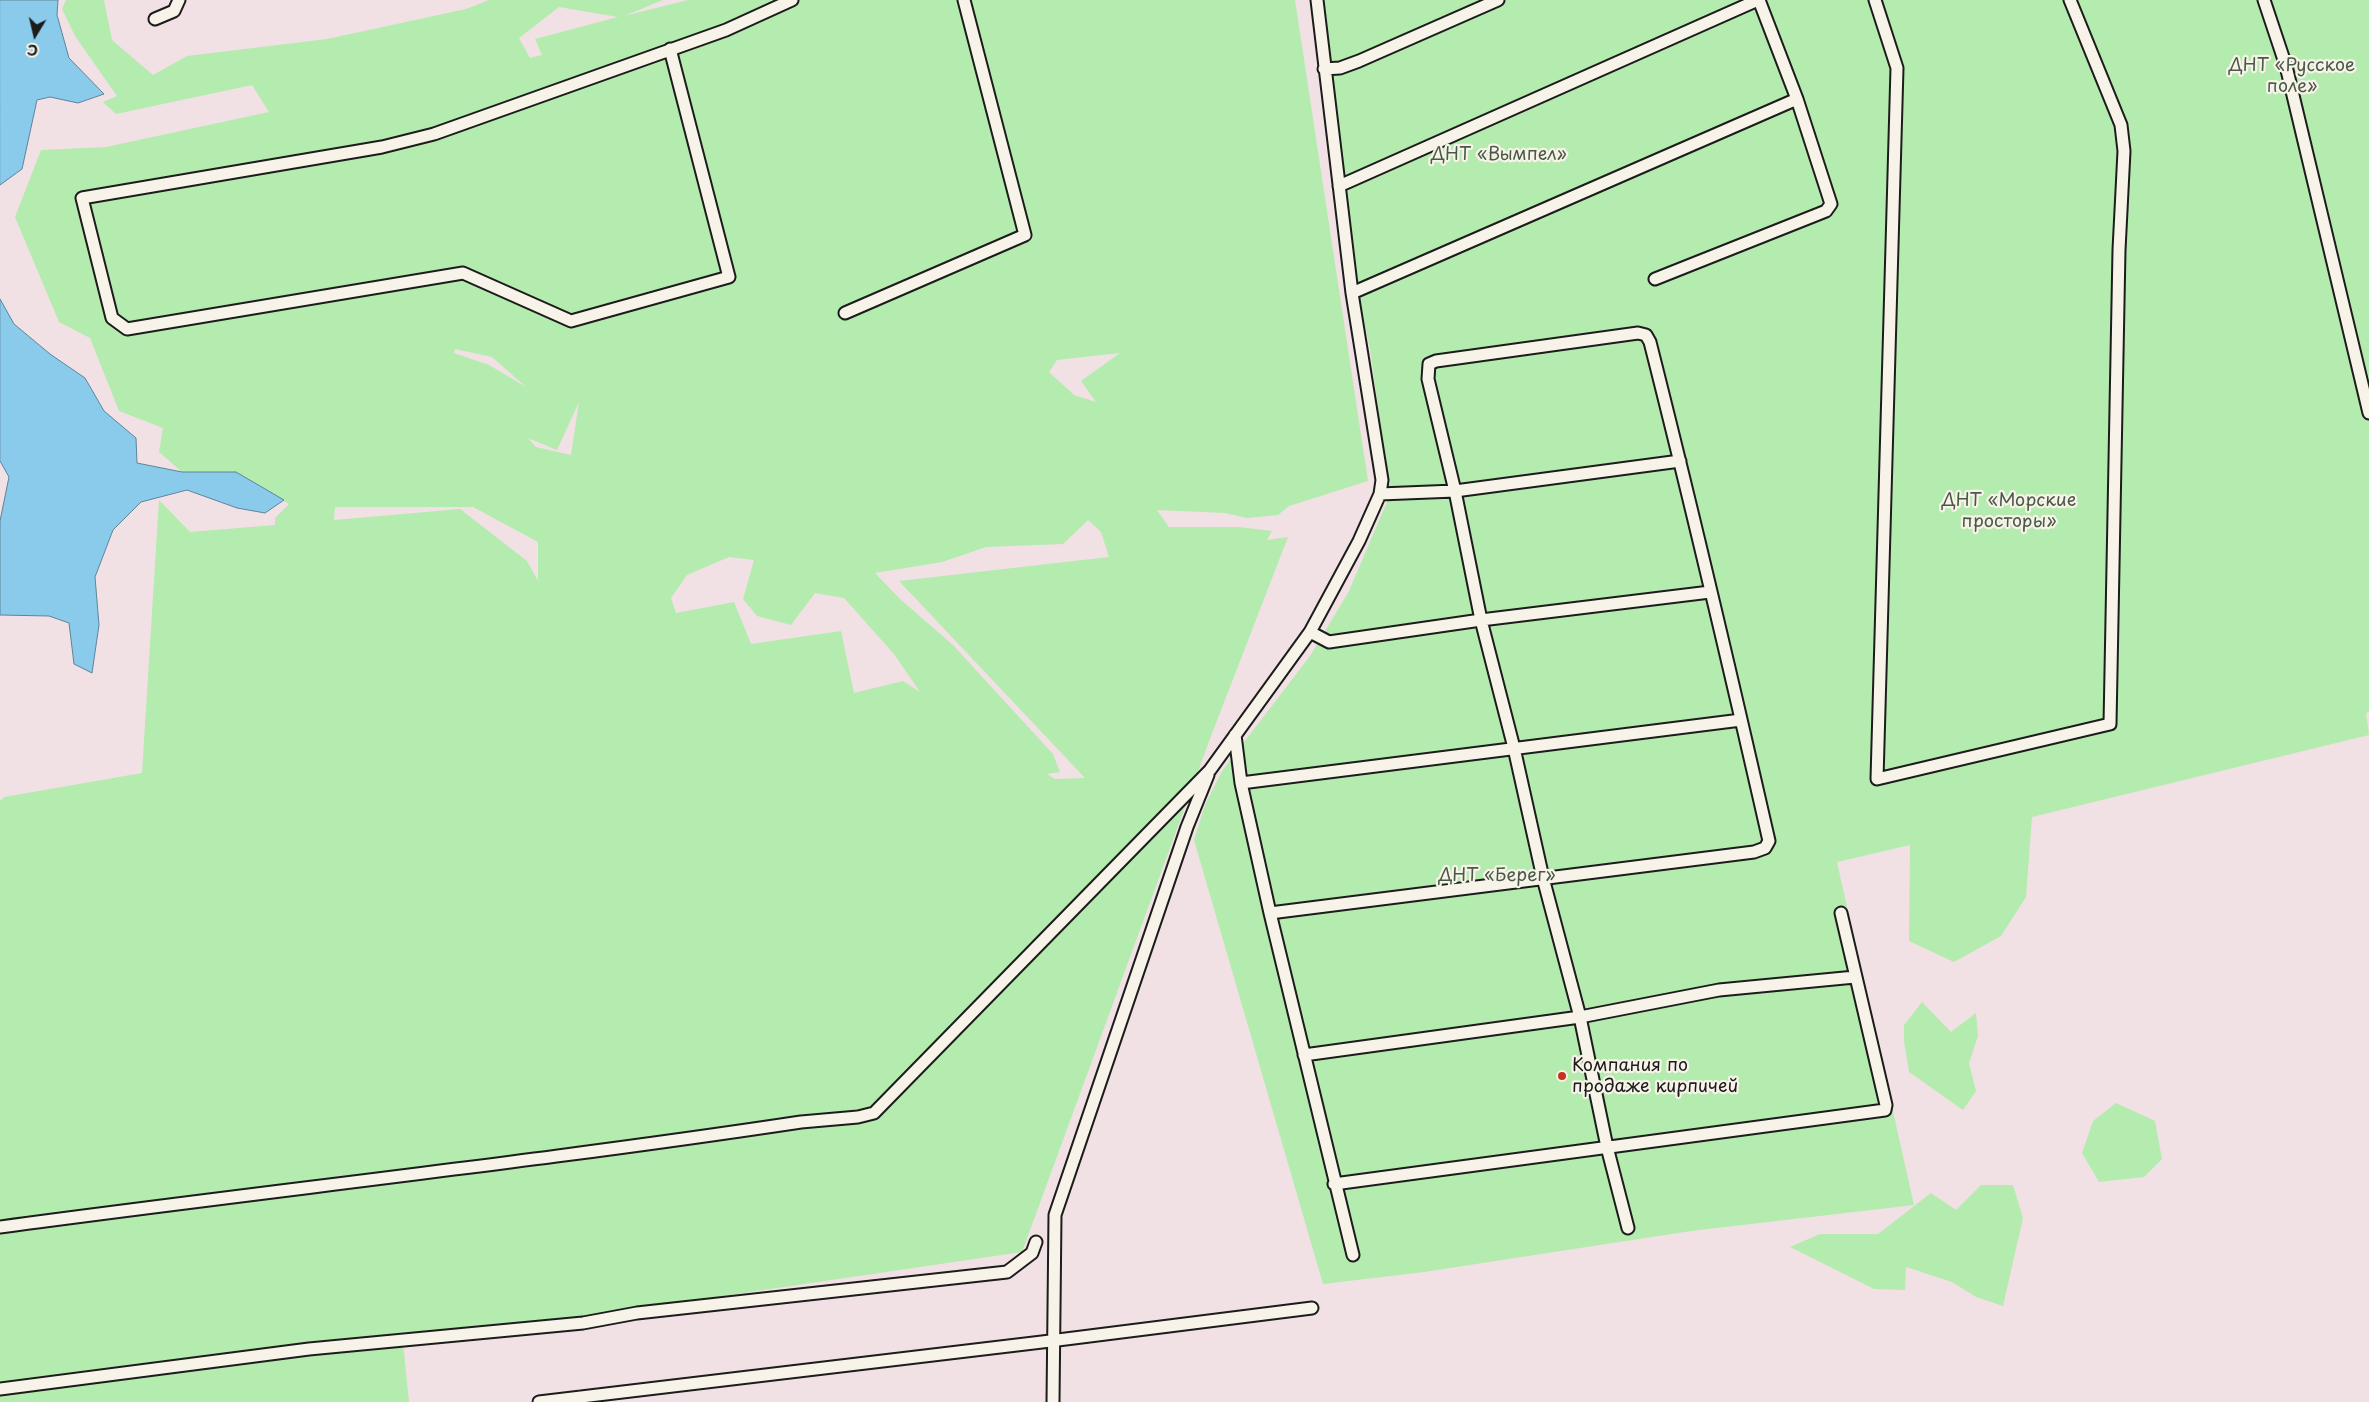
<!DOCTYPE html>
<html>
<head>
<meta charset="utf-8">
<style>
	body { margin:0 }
	#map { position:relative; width:2369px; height:1402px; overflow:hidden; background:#f1e1e4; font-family:"Playpen Sans",sans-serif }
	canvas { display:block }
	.north { position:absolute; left:10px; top:10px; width:50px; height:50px; -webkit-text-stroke:4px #f7f3e8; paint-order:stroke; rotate:189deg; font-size:14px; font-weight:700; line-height:20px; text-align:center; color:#1c1c1c }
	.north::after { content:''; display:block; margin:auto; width:18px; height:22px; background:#1c1c1c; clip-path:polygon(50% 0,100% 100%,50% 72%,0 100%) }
</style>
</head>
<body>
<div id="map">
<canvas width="2369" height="1402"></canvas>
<div class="north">С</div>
</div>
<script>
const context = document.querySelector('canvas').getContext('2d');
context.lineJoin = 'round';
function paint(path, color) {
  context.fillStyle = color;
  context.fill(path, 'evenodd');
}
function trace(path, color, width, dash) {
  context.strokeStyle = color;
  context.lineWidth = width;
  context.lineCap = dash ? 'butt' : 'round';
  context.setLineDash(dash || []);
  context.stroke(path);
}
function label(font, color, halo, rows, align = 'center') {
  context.font = font + ' "Playpen Sans",sans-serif';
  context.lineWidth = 4.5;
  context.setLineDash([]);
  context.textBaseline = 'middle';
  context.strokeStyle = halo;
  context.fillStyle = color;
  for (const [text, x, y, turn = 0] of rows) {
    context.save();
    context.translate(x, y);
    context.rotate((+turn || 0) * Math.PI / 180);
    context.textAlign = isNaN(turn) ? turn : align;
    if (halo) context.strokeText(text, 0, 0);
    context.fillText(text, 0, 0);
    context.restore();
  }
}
paint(new Path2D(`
	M 66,0 L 104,0 L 112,40 L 153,75 L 187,56 L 327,39 L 466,9 L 489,0 L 663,0 L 624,16 L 688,0 L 1295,0 L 1368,481 L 1289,506 L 1278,515 L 1247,518 L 1225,513 L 1157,510 L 1169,527 L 1239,527 L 1272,531 L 1267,540 L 1288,537 L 1211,736 L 1022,1252 L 403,1343 L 409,1402 L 0,1402 L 0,801 L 4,797 L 142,773 L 159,500 L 190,532 L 275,525 L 275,518 L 289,504 L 236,472 L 182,472 L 159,452 L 163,428 L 119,411 L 90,338 L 59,322 L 15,217 L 41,150 L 106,147 L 269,112 L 252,85 L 116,114 L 103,102 L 117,96 L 75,36 L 62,9 ZM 559,7 L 618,17 L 535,39 L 542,55 L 530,58 L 519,38 ZM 455,349 L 492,357 L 526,387 L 489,365 L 454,353 ZM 1120,353 L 1081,381 L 1096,402 L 1074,395 L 1049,372 L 1057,360 ZM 579,402 L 571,455 L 536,447 L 528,438 L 557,450 ZM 335,507 L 473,507 L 538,542 L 538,581 L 527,561 L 460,509 L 334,520 ZM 1088,520 L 1101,532 L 1109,557 L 899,581 L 1085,778 L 1055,779 L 1047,774 L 1060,772 L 1053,754 L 953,645 L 900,599 L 875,573 L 942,562 L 986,547 L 1063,544 ZM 729,557 L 754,560 L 743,599 L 757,616 L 791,625 L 815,593 L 844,598 L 894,654 L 920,692 L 903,681 L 854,693 L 841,631 L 751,644 L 734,602 L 676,613 L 671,598 L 687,575 Z
	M 1321,0 L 2369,0 L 2369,712 L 2366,713 L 2369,735 L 2032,817 L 2026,897 L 2001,936 L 1954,962 L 1909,941 L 1910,845 L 1837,862 L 1914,1205 L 1691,1231 L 1424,1272 L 1323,1284 L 1194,840 L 1205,805 L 1222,771 L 1310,656 L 1348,593 L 1390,495 L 1370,349 L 1360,300 Z
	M 1922,1002 L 1951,1032 L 1976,1013 L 1978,1036 L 1969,1063 L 1976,1091 L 1963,1110 L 1909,1072 L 1904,1041 L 1904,1025 Z
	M 2116,1103 L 2155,1121 L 2162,1159 L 2144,1177 L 2099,1182 L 2082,1153 L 2093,1121 Z
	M 1981,1185 L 2013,1185 L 2023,1218 L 2003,1306 L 1976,1297 L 1952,1282 L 1906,1267 L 1905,1290 L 1874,1289 L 1790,1247 L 1820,1234 L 1878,1234 L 1931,1193 L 1956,1210 Z`), '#b4ebae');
const water = new Path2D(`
	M 0,0 L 58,0 L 57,15 L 69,58 L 104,94 L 78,103 L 50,97 L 37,100 L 22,169 L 0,185 Z
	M 0,299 L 14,324 L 50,354 L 85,378 L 104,411 L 136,438 L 137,463 L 182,472 L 236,472 L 284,500 L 265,513 L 237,508 L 187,490 L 141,502 L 113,530 L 95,577 L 99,625 L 92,673 L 74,664 L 69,623 L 49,616 L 0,615 L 0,521 L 9,477 L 0,461 Z`);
paint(water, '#8acaeb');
trace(water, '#5e8498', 1);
const street = new Path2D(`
	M 1875,0 L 1897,68 L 1877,779 L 2110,724 L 2119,250 L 2124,151 L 2121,125 L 2070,0
	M 2264,0 L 2286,66 L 2369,413
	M 155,19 L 174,11 L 179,0
	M 670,49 L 729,277 L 571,321 L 463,273 L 127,329 L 112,318 L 82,198 L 382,147 L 434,134 L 726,30 L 792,0
	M 1324,69 L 1340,68 L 1359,61 L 1498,0
	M 1339,186 L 1758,0
	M 1655,279 L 1816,215 L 1826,211 L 1831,204 L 1797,99 L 1759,0
	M 1352,293 L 1797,99
	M 845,313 L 1025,235 L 964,0
	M 1380,494 L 1455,491 L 1481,620 L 1514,748 L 1543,878 L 1580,1017 L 1607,1147 L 1628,1228
	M 1310,632 L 1329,642 L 1481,620 L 1710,592
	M 1235,735 L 1241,783 L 1270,913 L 1353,1255
	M 1241,783 L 1741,720
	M 1270,913 L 1754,852 L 1765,848 L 1769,841 C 1731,674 1692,508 1650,342 L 1646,335 L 1638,333 L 1436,361 L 1429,364 L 1428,379 L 1455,491 L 1680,461
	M 1304,1055 L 1580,1017 L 1719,990 L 1855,977
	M 1334,1184 L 1885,1110 L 1886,1105 L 1841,913
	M 0,1227 C 267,1191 535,1162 801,1122 L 858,1117 L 874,1113 L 1210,770 L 1310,632 L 1359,541 L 1380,494 L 1382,480 L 1352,293 L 1317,0
	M 0,1389 L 309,1349 L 583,1323 L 637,1313 L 1007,1272 L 1032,1253 L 1036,1242
	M 539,1402 L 581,1397
	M 581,1402 L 581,1397 L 1042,1342 L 1312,1308
	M 1053,1402 L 1055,1215 L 1187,827 L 1208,775`);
trace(street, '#1c1c1c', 15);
trace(street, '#f7f3e8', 11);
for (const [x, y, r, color] of [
	[1562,1076,5,"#c8321e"]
]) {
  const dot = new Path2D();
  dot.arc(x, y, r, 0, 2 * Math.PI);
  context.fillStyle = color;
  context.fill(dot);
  trace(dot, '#f7f3e8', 2);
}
label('18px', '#4a5a48', '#f7f3e8', [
	["ДНТ «Русское",2292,66],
	["поле»",2292,87],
	["ДНТ «Вымпел»",1499,155],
	["ДНТ «Морские",2009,501],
	["просторы»",2009,522],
	["ДНТ «Берег»",1497,876]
]);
label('18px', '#1c1c1c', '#f7f3e8', [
	["Компания по",1572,1066],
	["продаже кирпичей",1572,1087]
], 'left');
</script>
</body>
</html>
